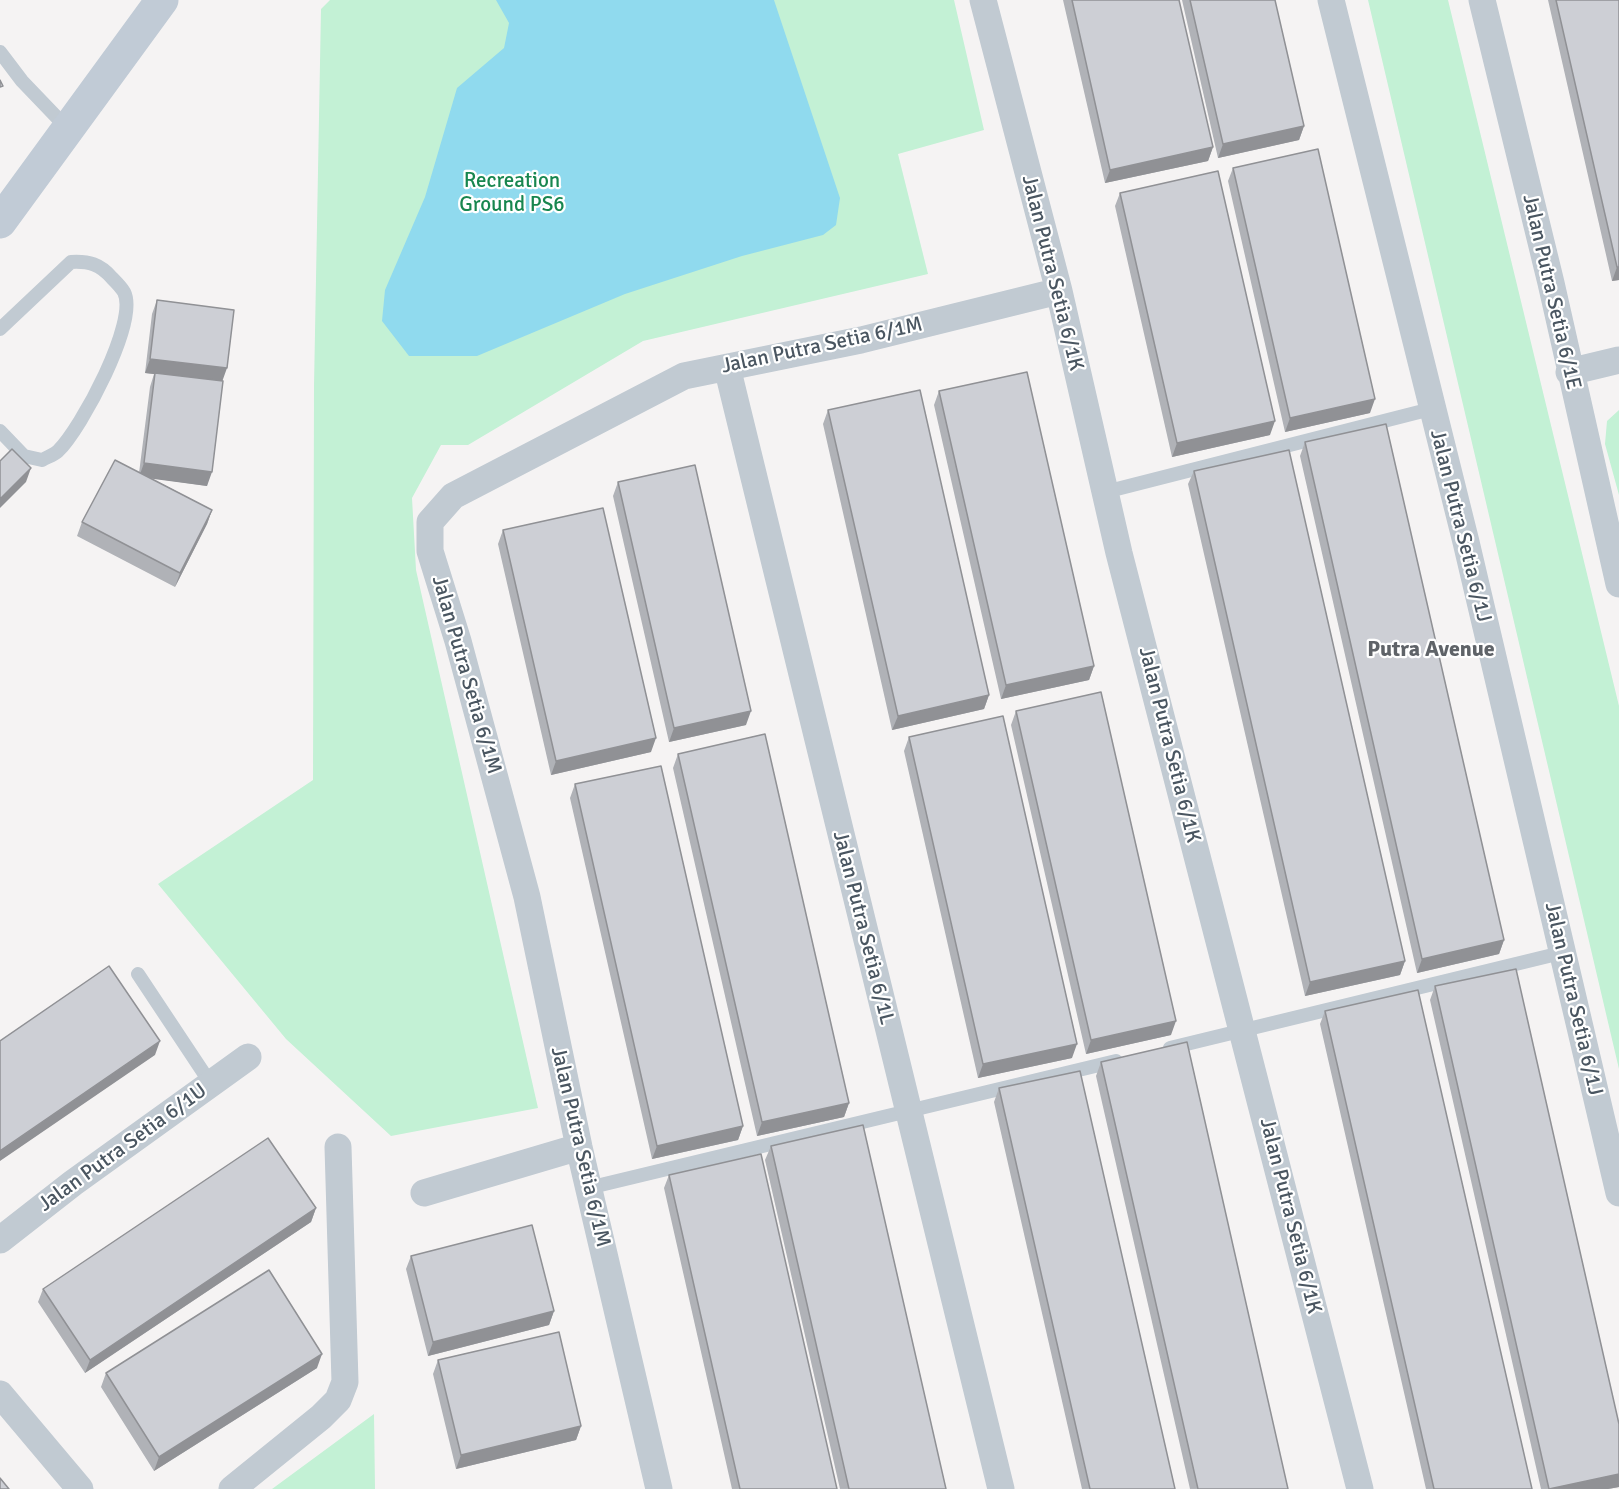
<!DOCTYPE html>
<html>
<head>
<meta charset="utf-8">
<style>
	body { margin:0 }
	canvas { display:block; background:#f5f3f3 }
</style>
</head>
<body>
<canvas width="1619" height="1489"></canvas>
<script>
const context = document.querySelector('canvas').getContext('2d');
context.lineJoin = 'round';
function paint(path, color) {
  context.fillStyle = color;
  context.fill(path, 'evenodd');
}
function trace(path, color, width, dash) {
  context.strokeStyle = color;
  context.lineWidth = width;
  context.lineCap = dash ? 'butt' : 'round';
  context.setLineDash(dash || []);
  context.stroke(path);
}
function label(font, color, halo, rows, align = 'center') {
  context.font = font + ' Signika,sans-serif';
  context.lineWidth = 4.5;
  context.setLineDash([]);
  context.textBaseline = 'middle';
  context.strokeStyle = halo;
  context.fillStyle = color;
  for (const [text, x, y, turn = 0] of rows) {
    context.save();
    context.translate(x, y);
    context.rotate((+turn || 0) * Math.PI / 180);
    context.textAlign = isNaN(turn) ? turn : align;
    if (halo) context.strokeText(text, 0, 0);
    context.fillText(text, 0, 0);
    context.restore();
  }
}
paint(new Path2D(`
	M 330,0 L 954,0 L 984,130 L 898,154 L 928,274 L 643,341 L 468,445 L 441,445 L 412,498 L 416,570 L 538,1108 L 391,1136 L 286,1039 L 158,884 L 313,780 L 314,386 L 321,9 Z
	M 1368,0 L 1448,0 L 1619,706 L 1619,1069 Z
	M 1619,410 L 1619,495 L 1605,444 L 1607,421 Z
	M 374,1414 L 375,1489 L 272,1489 Z`), '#c3f1d5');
paint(new Path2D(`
	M 496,0 L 774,0 L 840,198 L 836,225 L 823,235 L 742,256 L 625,294 L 477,356 L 409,356 L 382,321 L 385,290 L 425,197 L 457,88 L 504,48 L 509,23 Z`), '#90daee');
trace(new Path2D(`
	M 0,52 L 22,81 L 68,129
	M 0,329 L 71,262 C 89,261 100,264 112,278 C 116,282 121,287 124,292 C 139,321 81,429 58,451 C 54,455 47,457 42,460 L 24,456 L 0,431
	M 1105,492 L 1431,409
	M 138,974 L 211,1084
	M 1170,1048 L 1561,953
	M 588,1188 L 1116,1061`), '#c1cad2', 14);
trace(new Path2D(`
	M 983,0 L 1059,291 L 1119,553 L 1360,1489
	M 1331,0 L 1466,542 L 1619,1193
	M 1482,0 L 1551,283 L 1619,584
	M 727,367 L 1001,1489
	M 1569,372 L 1619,360
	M 424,1193 L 579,1147
	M 0,1240 L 73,1183 L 248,1057
	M 0,1394 L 80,1489
	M 232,1489 L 321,1417 L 338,1400 L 345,1382 L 338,1147
	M 659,1489 L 579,1147 L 527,897 L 458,641 L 430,551 L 430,522 L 453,496 L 684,376 L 861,340 L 1059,291`), '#c1cad2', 27);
trace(new Path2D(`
	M 0,222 L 162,0`), '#c1cbd6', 33);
paint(new Path2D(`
	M 1063,0 L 1179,0 L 1213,147 L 1208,161 L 1105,183 Z
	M 1182,0 L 1275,0 L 1304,126 L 1299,140 L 1218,158 Z
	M 1548,0 L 1619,0 L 1619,280 L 1612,281 Z
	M 1233,168 L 1370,413 L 1285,432 L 1228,181 Z
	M 1120,193 L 1270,435 L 1172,457 L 1115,206 Z
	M 157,300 L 223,381 L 207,486 L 151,478 L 212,510 L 207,524 L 175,587 L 77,536 L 82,522 L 139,473 L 150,387 L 154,374 L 145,373 L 152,314 Z
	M 939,391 L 1094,666 L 1089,680 L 1001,699 L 934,405 Z
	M 828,410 L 989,695 L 984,709 L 892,730 L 823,424 Z
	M 1305,442 L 1504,940 L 1499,954 L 1417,973 L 1300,456 Z
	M 1194,471 L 1405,961 L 1400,975 L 1305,996 L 1188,484 Z
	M 618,482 L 746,725 L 669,742 L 613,496 Z
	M 503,530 L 651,752 L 551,775 L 498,544 Z
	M 1016,711 L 1171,1035 L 1086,1054 L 1011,725 Z
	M 909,737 L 1072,1058 L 978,1078 L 904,751 Z
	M 678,754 L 849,1103 L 844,1117 L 757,1136 L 673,768 Z
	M 575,784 L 743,1126 L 738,1140 L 652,1159 L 570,798 Z
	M 1435,986 L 1619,1424 L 1619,1487 L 1608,1489 L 1541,1489 L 1430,1000 Z
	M 1325,1011 L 1532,1489 L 1426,1489 L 1320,1024 Z
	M 1101,1062 L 1288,1489 L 1190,1489 L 1096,1076 Z
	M 999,1088 L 1175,1489 L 1082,1489 L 994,1102 Z
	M 771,1146 L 946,1489 L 840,1489 L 765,1160 Z
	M 669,1175 L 837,1489 L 732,1489 L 664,1188 Z
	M 316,1208 L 311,1222 L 85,1373 L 38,1302 L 43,1289 Z
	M 411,1256 L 554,1311 L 549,1325 L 428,1356 L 406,1269 Z
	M 438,1360 L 581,1426 L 576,1440 L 456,1469 L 433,1374 Z
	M 317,1368 L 154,1471 L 101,1387 L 106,1373 Z`), '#b0b2b7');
paint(new Path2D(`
	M 1304,126 L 1299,140 L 1218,158 L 1223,144 Z
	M 1213,147 L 1208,161 L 1105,183 L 1110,170 Z
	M 1617,267 L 1619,267 L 1619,280 L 1612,281 Z
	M 150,359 L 227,368 L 222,382 L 145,373 Z
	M 1375,399 L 1370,413 L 1285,432 L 1290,418 Z
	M 1275,421 L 1270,435 L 1172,457 L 1177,443 Z
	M 144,463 L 212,472 L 207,486 L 139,477 Z
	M 31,468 L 26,482 L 0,508 L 0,499 Z
	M 212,510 L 207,524 L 175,587 L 180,573 Z
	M 1094,666 L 1089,680 L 1001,699 L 1006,685 Z
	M 989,695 L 984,709 L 892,730 L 898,716 Z
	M 751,711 L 746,725 L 669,742 L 674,728 Z
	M 656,738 L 651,752 L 551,775 L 556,761 Z
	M 1504,940 L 1499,954 L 1417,973 L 1422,959 Z
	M 1405,961 L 1400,975 L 1305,996 L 1310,982 Z
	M 1176,1021 L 1171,1035 L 1086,1054 L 1091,1040 Z
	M 160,1041 L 155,1055 L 0,1161 L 0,1151 Z
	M 1077,1044 L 1072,1058 L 978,1078 L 983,1064 Z
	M 849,1103 L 844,1117 L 757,1136 L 762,1122 Z
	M 743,1126 L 738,1140 L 652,1159 L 657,1146 Z
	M 316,1208 L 311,1222 L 85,1373 L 90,1360 Z
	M 554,1311 L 549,1325 L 428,1356 L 433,1342 Z
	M 322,1354 L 317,1368 L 154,1471 L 159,1457 Z
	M 581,1426 L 576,1440 L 456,1469 L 461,1455 Z
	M 1619,1474 L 1619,1487 L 1608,1489 L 1549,1489 Z`), '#909195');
const building = new Path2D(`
	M 1072,0 L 1179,0 L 1213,147 L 1110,170 Z
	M 1190,0 L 1275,0 L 1304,126 L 1223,144 Z
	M 1556,0 L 1619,0 L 1619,267 L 1617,267 Z
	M 0,80 L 3,86 L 0,87 Z
	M 1318,149 L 1375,399 L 1290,418 L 1233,168 Z
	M 1218,171 L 1275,421 L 1177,443 L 1120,193 Z
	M 157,300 L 234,310 L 227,368 L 150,359 Z
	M 1027,372 L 1094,666 L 1006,685 L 939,391 Z
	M 155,373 L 223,381 L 212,472 L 144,463 Z
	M 920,390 L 989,695 L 898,716 L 828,410 Z
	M 1386,424 L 1504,940 L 1422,959 L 1305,442 Z
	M 12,449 L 31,468 L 0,499 L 0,461 Z
	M 1289,450 L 1405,961 L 1310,982 L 1194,471 Z
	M 115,460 L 212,510 L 180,573 L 82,522 Z
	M 695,465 L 751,711 L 674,728 L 618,482 Z
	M 603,508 L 656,738 L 556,761 L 503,530 Z
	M 1101,692 L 1176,1021 L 1091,1040 L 1016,711 Z
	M 1003,716 L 1077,1044 L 983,1064 L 909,737 Z
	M 765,734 L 849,1103 L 762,1122 L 678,754 Z
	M 661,766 L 743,1126 L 657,1146 L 575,784 Z
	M 109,966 L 160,1041 L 0,1151 L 0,1041 Z
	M 1516,969 L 1619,1424 L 1619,1474 L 1549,1489 L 1435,986 Z
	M 1418,990 L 1532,1489 L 1434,1489 L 1325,1011 Z
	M 1187,1042 L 1288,1489 L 1198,1489 L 1101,1062 Z
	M 1080,1071 L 1175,1489 L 1090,1489 L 999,1088 Z
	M 863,1125 L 946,1489 L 849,1489 L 771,1146 Z
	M 268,1138 L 316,1208 L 90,1360 L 43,1289 Z
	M 761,1154 L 837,1489 L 740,1489 L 669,1175 Z
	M 532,1225 L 554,1311 L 433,1342 L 411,1256 Z
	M 269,1270 L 322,1354 L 159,1457 L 106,1373 Z
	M 559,1332 L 581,1426 L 461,1455 L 438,1360 Z
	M 0,1478 L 9,1489 L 0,1489 Z`);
paint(building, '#cdcfd5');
trace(building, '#909195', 1.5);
label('21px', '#17864f', '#fff', [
	["Recreation",512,181],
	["Ground PS6",512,205]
]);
label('21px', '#4a5661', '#fff', [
	["Jalan Putra Setia 6/1K",1052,273,76],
	["Jalan Putra Setia 6/1E",1551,292,77],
	["Jalan Putra Setia 6/1M",822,346,-12],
	["Jalan Putra Setia 6/1J",1460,526,76],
	["Jalan Putra Setia 6/1M",466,675,74],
	["Jalan Putra Setia 6/1K",1169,745,76],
	["Jalan Putra Setia 6/1L",863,928,76],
	["Jalan Putra Setia 6/1J",1573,999,77],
	["Jalan Putra Setia 6/1M",580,1147,77],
	["Jalan Putra Setia 6/1U",123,1148,-36],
	["Jalan Putra Setia 6/1K",1290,1216,76]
]);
label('bold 22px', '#5f6368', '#fff', [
	["Putra Avenue",1431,650]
]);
</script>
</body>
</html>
